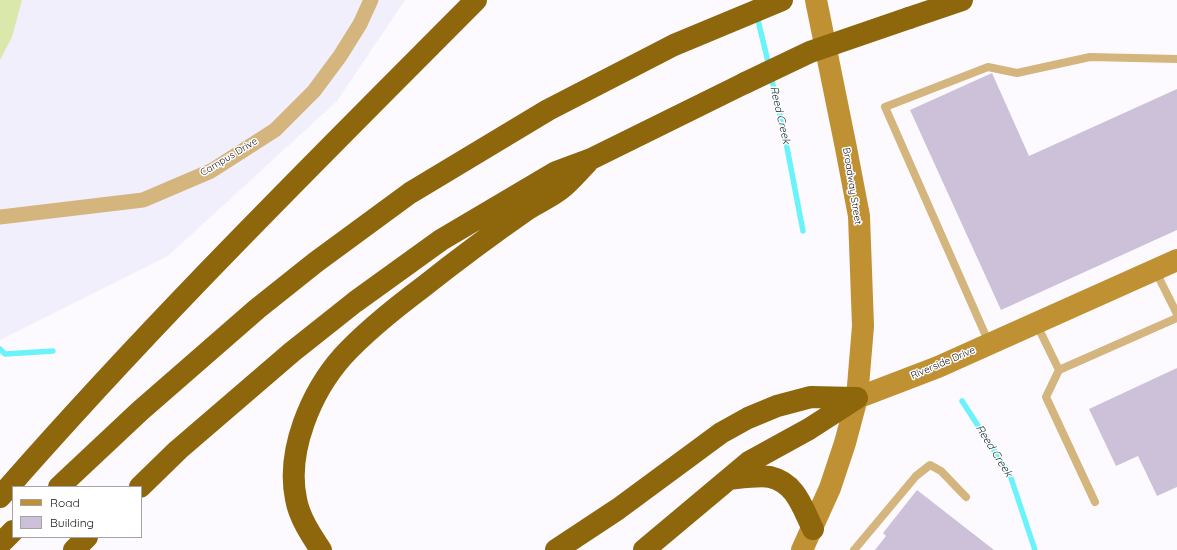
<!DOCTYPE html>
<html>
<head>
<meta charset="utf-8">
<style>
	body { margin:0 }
	#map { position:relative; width:1177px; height:550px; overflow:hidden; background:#fcfafe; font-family:Quicksand,sans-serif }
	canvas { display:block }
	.legend { position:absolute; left:12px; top:486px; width:130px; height:52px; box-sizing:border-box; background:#fff; border:1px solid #a4a2a5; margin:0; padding:5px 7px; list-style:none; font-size:12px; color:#1c171f }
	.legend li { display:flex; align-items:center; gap:8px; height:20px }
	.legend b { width:20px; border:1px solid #a4a2a5 }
</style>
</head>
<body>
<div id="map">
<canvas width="1177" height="550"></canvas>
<ul class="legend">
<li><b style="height:5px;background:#bf9132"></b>Road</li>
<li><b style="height:11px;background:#ccc1d8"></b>Building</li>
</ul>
</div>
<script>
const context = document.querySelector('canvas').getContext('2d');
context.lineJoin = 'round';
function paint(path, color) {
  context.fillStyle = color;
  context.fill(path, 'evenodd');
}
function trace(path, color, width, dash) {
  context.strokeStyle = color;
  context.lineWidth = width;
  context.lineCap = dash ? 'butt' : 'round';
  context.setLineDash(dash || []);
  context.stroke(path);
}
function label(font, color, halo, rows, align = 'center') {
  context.font = font + ' Quicksand,sans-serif';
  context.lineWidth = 3;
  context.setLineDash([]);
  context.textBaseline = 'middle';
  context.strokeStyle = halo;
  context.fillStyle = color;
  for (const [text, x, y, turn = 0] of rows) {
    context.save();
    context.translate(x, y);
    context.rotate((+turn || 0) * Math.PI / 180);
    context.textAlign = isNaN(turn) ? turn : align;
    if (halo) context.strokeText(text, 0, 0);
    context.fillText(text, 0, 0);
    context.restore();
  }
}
paint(new Path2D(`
	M 0,0 L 405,0 L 337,101 L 168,256 L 0,340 Z`), '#f1effc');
paint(new Path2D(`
	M 0,0 L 22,0 L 12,37 L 0,60 Z`), '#dbe8ab');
trace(new Path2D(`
	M 757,16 L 769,66
	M 771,76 L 784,132 L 803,231
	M 0,349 L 5,354 L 53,351
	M 962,401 L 1010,475 L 1035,550`), '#6af3fa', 5.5);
paint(new Path2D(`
	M 992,73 L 1029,156 L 1177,89 L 1177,230 L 1001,310 L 910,110 Z
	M 1177,368 L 1177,487 L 1157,496 L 1138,456 L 1116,466 L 1089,409 Z
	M 917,490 L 994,550 L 875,550 L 886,536 L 883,533 Z`), '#ccc1d8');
trace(new Path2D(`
	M 1155,270 L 1177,314
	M 1036,323 L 1059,370 L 1177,318
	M 989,343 L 885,107 L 988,67 L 1017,73 L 1090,57 L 1177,59
	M 1059,370 L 1046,397 L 1095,502
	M 854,550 L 916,476 L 930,465 L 941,471 L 966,497`), '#d4b57d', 8);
trace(new Path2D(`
	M 0,217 L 143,200 L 211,171 L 275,130 L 314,91 L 340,56 L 360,24 L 371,0`), '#d4b57d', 15);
trace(new Path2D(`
	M 857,398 L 938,367 L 1177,260
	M 802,550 L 830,488 L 845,443 L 857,398 L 863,326 L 859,216 L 846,148 L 816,0`), '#bf9132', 22);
trace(new Path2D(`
	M 909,18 L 962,0
	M 729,479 C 739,478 761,475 770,477 C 796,483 802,507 813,529
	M 59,487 L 140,411 L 257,309 L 316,262 L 410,193 L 548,110 L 674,45 L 782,0
	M 140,487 L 178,450 L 292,352 L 355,302 L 441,240 L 556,172 L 591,159 L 745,83
	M 0,497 C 151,324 314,163 476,0
	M 0,544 L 13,531
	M 74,550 L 87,537
	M 321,550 C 311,535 299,517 296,499 C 286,451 311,392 343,356 C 367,330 395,308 423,287 C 457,260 492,234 528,209 C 539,202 551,197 561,189 C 571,181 579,171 587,163
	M 556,550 L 618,509 L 721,433 L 748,418 L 777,406 L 811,397 L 857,398
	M 644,550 L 749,462 L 809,429 L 857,398`), '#8e670d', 22);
trace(new Path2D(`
	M 745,83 L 810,52 L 909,18`), '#8e670d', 22);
label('10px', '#1c171f', '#fff', [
	["Campus Drive",229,157,-31],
	["Broadway Street",852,186,81],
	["Riverside Drive",943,363,-23]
]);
label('italic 11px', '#182f30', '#fff', [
	["Reed Creek",780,115,77],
	["Reed Creek",994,451,58]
]);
</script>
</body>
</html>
